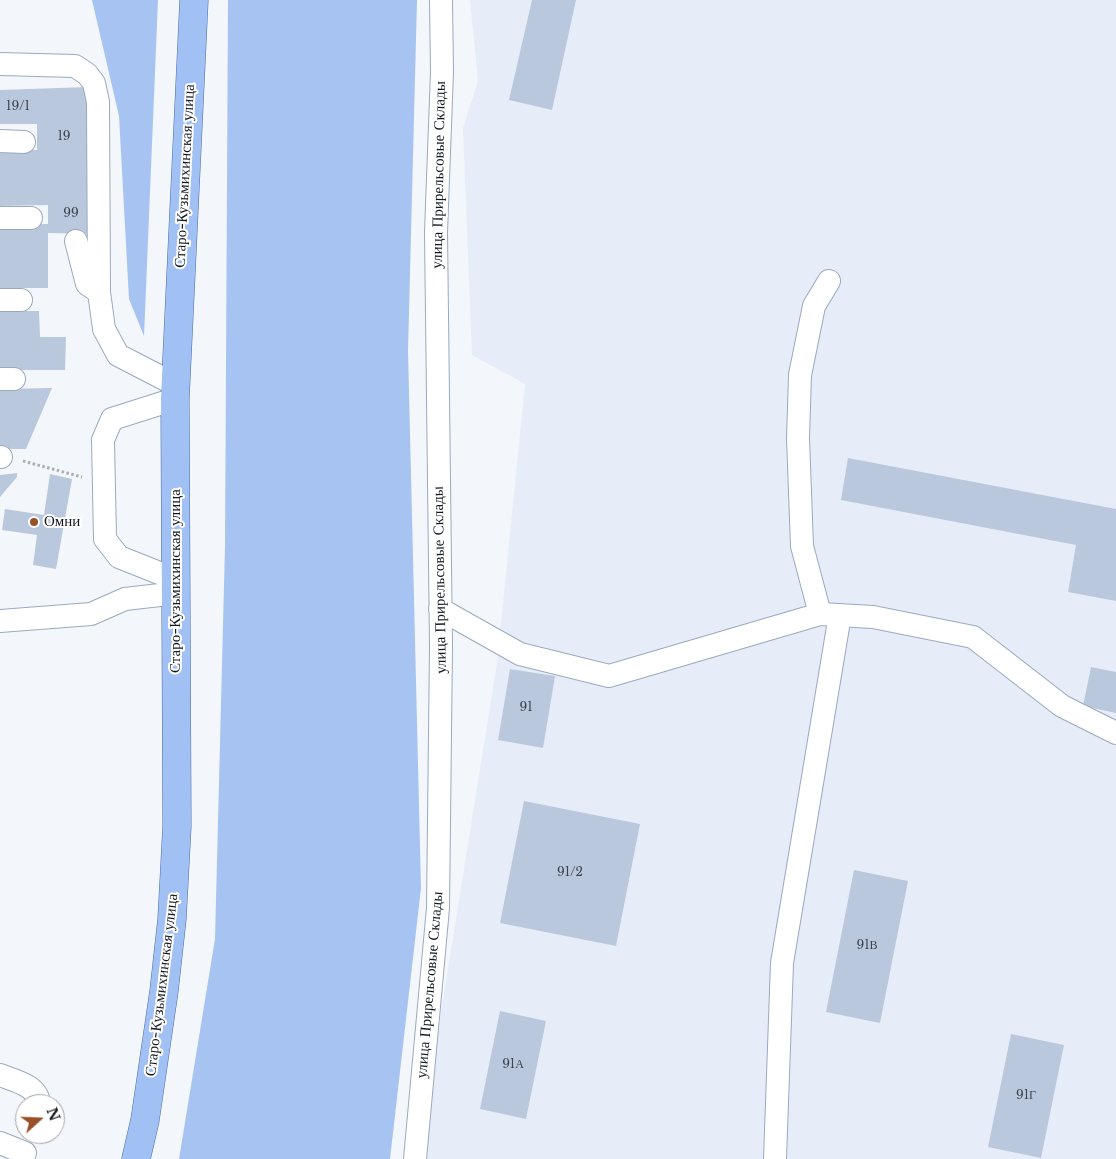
<!DOCTYPE html>
<html>
<head>
<meta charset="utf-8">
<style>
	body { margin:0 }
	#map { position:relative; width:1116px; height:1159px; overflow:hidden; background:#f3f6fb; font-family:"Libre Baskerville",serif }
	canvas { display:block }
	.north { position:absolute; left:15px; top:1094px; width:50px; height:50px; box-sizing:border-box; background:#fff; border:1px solid #a1a3a5; border-radius:50%; rotate:70deg; font-size:14px; font-weight:700; line-height:20px; text-align:center; color:#13181f }
	.north::after { content:''; display:block; margin:auto; width:18px; height:22px; background:#975128; clip-path:polygon(50% 0,100% 100%,50% 72%,0 100%) }
</style>
</head>
<body>
<div id="map">
<canvas width="1116" height="1159"></canvas>
<div class="north">N</div>
</div>
<script>
const context = document.querySelector('canvas').getContext('2d');
context.lineJoin = 'round';
function paint(path, color) {
  context.fillStyle = color;
  context.fill(path, 'evenodd');
}
function trace(path, color, width, dash) {
  context.strokeStyle = color;
  context.lineWidth = width;
  context.lineCap = dash ? 'butt' : 'round';
  context.setLineDash(dash || []);
  context.stroke(path);
}
function label(font, color, halo, rows, align = 'center') {
  context.font = font + ' "Libre Baskerville",serif';
  context.lineWidth = 4;
  context.setLineDash([]);
  context.textBaseline = 'middle';
  context.strokeStyle = halo;
  context.fillStyle = color;
  for (const [text, x, y, turn = 0] of rows) {
    context.save();
    context.translate(x, y);
    context.rotate((+turn || 0) * Math.PI / 180);
    context.textAlign = isNaN(turn) ? turn : align;
    if (halo) context.strokeText(text, 0, 0);
    context.fillText(text, 0, 0);
    context.restore();
  }
}
paint(new Path2D(`
	M 470,0 L 1116,0 L 1116,1159 L 426,1159 L 439,1025 L 497,663 L 525,384 L 472,355 L 463,128 L 478,81 Z`), '#e6edf9');
paint(new Path2D(`
	M 92,0 L 158,0 L 144,336 L 129,299 L 119,116 Z
	M 228,0 L 417,0 L 408,351 L 421,888 L 390,1159 L 179,1159 L 215,939 L 225,547 Z`), '#a6c3f2');
paint(new Path2D(`
	M 532,0 L 576,0 L 552,110 L 509,100 Z
	M 88,87 L 94,234 L 48,233 L 48,288 L 0,288 L 0,225 L 48,224 L 48,205 L 0,206 L 0,150 L 37,150 L 37,124 L 0,124 L 0,90 Z
	M 0,311 L 39,311 L 40,337 L 66,337 L 65,370 L 0,370 Z
	M 52,388 L 26,449 L 0,449 L 0,389 Z
	M 848,458 L 1116,509 L 1116,601 L 1068,592 L 1076,545 L 841,500 Z
	M 17,473 L 17,477 L 0,497 L 0,475 Z
	M 50,474 L 72,479 L 56,569 L 33,565 L 37,535 L 2,530 L 5,509 L 44,515 Z
	M 1091,667 L 1116,672 L 1116,713 L 1083,706 Z
	M 510,669 L 555,676 L 543,748 L 498,740 Z
	M 524,801 L 640,824 L 616,946 L 500,923 Z
	M 854,870 L 908,881 L 880,1023 L 826,1012 Z
	M 500,1011 L 546,1021 L 526,1119 L 480,1109 Z
	M 1011,1034 L 1064,1045 L 1041,1158 L 988,1147 Z`), '#bac8de');
const minor = new Path2D(`
	M 0,64 L 75,66 L 87,74 L 94,83 L 98,102 L 99,292 L 104,329 L 118,355 L 176,385
	M 0,141 L 24,142
	M 0,218 L 31,218
	M 76,241 L 87,284 L 99,292
	M 0,300 L 21,300
	M 0,379 L 14,379
	M 175,399 L 112,419 L 103,440 L 105,539 L 119,557 L 177,580
	M 0,457 L 1,457
	M 440,609 L 520,654 L 609,676 L 820,614 L 873,617 L 973,637 L 1062,706 L 1116,733
	M 820,614 L 802,546 L 798,438 L 800,375 L 814,306 L 829,281
	M 0,621 L 91,614 L 125,599 L 177,593
	M 0,1075 C 15,1081 38,1085 39,1104
	M 0,1143 L 25,1153
	M 415,1159 L 438,908 L 441,646 L 436,232 L 442,72 L 441,0
	M 775,1159 L 782,963 L 840,615`);
const major = new Path2D(`
	M 136,1159 L 145,1120 L 164,991 L 172,919 L 177,826 L 175,399 L 194,0`);
trace(minor, '#9ba9be', 24);
trace(major, '#466ba5', 29);
trace(new Path2D(`
	M 23,461 L 82,477`), '#abafb4', 3, [2.5, 2.5]);
trace(minor, '#fff', 22);
trace(major, '#a1c1f4', 28);
for (const [x, y, r, color] of [
	[34,522,5,"#975128"]
]) {
  const dot = new Path2D();
  dot.arc(x, y, r, 0, 2 * Math.PI);
  context.fillStyle = color;
  context.fill(dot);
  trace(dot, '#fff', 2);
}
label('12px', '#3d444f', null, [
	["19/1",18,107],
	["19",64,137],
	["99",71,214],
	["91",526,708],
	["91/2",570,873],
	["91В",867,946],
	["91А",513,1065],
	["91Г",1026,1096]
]);
label('15px', '#13181f', '#fff', [
	["улица Прирельсовые Склады",439,175,-89],
	["Старо-Кузьмихинская улица",185,176,-87],
	["улица Прирельсовые Склады",440,580,-91],
	["Старо-Кузьмихинская улица",176,581,-90],
	["Старо-Кузьмихинская улица",162,985,-83],
	["улица Прирельсовые Склады",430,985,-85]
]);
label('15px', '#13181f', '#fff', [
	["Омни",44,522]
], 'left');
</script>
</body>
</html>
